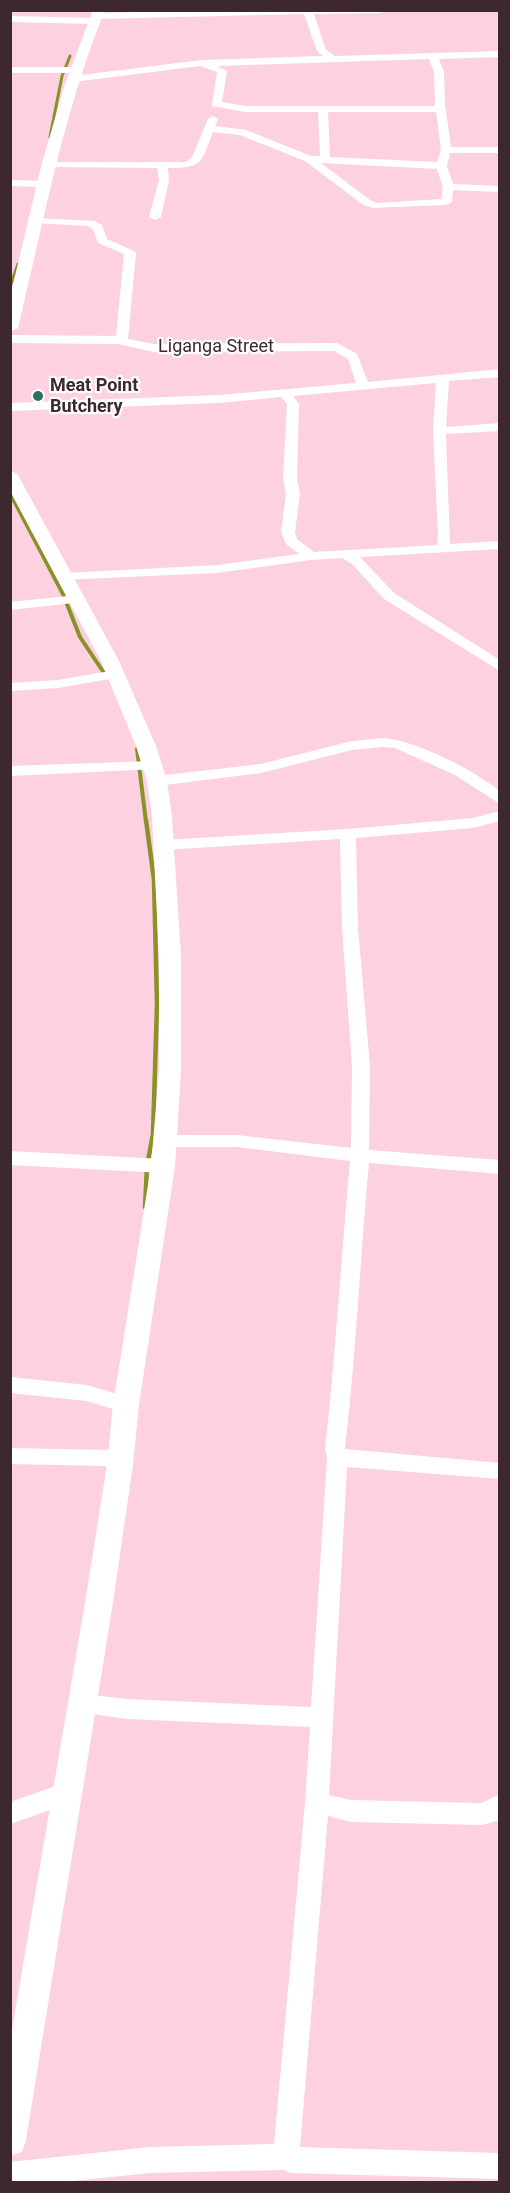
<!DOCTYPE html>
<html>
<head>
<meta charset="utf-8">
<style>
	body { margin:0 }
	#map { position:relative; width:510px; height:2193px; overflow:hidden; background:#fed1e1; font-family:Roboto,sans-serif }
	canvas { display:block }
	.frame { position:absolute; inset:0; border:12px solid #3d2830; pointer-events:none }
</style>
</head>
<body>
<div id="map">
<canvas width="510" height="2193"></canvas>
<div class="frame"></div>
</div>
<script>
const context = document.querySelector('canvas').getContext('2d');
context.lineJoin = 'round';
function trace(path, color, width, dash) {
  context.strokeStyle = color;
  context.lineWidth = width;
  context.lineCap = dash ? 'butt' : 'round';
  context.setLineDash(dash || []);
  context.stroke(path);
}
function paint(path, color) {
  context.fillStyle = color;
  context.fill(path, 'evenodd');
}
function label(font, color, halo, rows, align = 'center') {
  context.font = font + ' Roboto,sans-serif';
  context.lineWidth = 4.5;
  context.setLineDash([]);
  context.textBaseline = 'middle';
  context.strokeStyle = halo;
  context.fillStyle = color;
  for (const [text, x, y, turn = 0] of rows) {
    context.save();
    context.translate(x, y);
    context.rotate((+turn || 0) * Math.PI / 180);
    context.textAlign = isNaN(turn) ? turn : align;
    if (halo) context.strokeText(text, 0, 0);
    context.fillText(text, 0, 0);
    context.restore();
  }
}
trace(new Path2D(`
	M 50,137 L 62,76 L 70,56
	M 10,287 L 18,264`), '#889227', 3);
trace(new Path2D(`
	M 10,493 L 63,594 L 80,637 L 106,676
	M 137,749 L 146,822`), '#889227', 4);
trace(new Path2D(`
	M 145,1207 L 147,1166 L 153,1134 L 157,1004 L 154,880 L 146,820`), '#889227', 4.5);
paint(new Path2D(`
	M 221,10 L 385,10 L 381,13 L 314,14 L 326,50 L 335,56 L 500,51 L 500,57 L 439,59 L 444,72 L 445,105 L 451,147 L 500,147 L 500,153 L 450,153 L 447,166 L 453,184 L 500,186 L 500,192 L 453,190 L 452,202 L 446,205 L 372,208 L 362,204 L 305,161 L 240,135 L 213,132 C 201,163 203,168 168,168 L 169,180 L 161,217 L 155,220 L 149,217 L 159,180 L 157,168 L 46,167 L 46,163 L 50,162 L 186,162 L 192,157 L 208,119 L 213,116 L 218,119 L 215,126 L 246,130 L 311,156 L 320,156 L 318,112 L 245,112 L 212,106 L 217,72 L 200,66 L 73,82 L 68,79 L 73,76 L 202,60 L 323,56 L 317,51 L 304,14 L 97,19 L 99,21 L 94,24 L 10,22 L 10,16 L 94,18 L 92,16 L 97,13 ZM 429,59 L 434,72 L 435,106 L 245,106 L 222,102 L 227,71 L 217,66 ZM 328,112 L 436,112 L 441,150 L 437,162 L 330,157 ZM 321,163 L 437,169 L 443,187 L 441,199 L 377,203 L 370,200 Z
	M 10,67 L 75,67 L 80,70 L 75,73 L 10,73 Z
	M 10,180 L 44,181 L 49,184 L 44,187 L 10,186 Z
	M 36,218 L 94,221 L 102,225 L 107,239 L 134,251 L 136,253 L 128,339 L 154,344 L 337,343 L 357,354 L 368,382 L 500,369 L 500,377 L 449,381 L 446,427 L 500,423 L 500,431 L 446,434 L 450,544 L 500,541 L 500,549 L 360,557 L 394,593 L 500,660 L 500,671 L 384,599 L 352,564 L 342,558 L 311,560 L 217,573 L 61,580 L 59,577 L 66,573 L 217,565 L 299,554 L 286,544 L 281,532 L 286,493 L 283,479 L 287,404 L 281,397 L 219,403 L 10,411 L 10,403 L 219,395 L 356,383 L 348,359 L 334,351 L 154,352 L 118,344 L 10,343 L 10,335 L 116,336 L 124,254 L 98,243 L 93,229 L 88,226 L 32,223 L 32,219 ZM 436,383 L 433,431 L 438,534 L 437,545 L 314,552 L 297,539 L 295,532 L 300,493 L 297,479 L 299,404 L 293,396 Z
	M 78,595 L 85,599 L 83,602 L 10,610 L 10,602 Z
	M 116,670 L 123,674 L 121,677 L 58,688 L 10,691 L 10,683 L 58,680 Z
	M 383,738 C 418,741 471,769 500,791 L 500,804 L 455,775 L 395,748 L 383,747 L 352,750 L 261,773 L 157,786 L 149,781 L 157,776 L 261,764 L 352,741 Z
	M 152,761 L 160,766 L 157,769 L 10,776 L 10,766 Z
	M 500,811 L 500,821 L 473,828 L 356,838 L 358,928 L 370,1066 L 369,1150 L 500,1160 L 500,1174 L 369,1163 C 360,1259 356,1354 345,1449 L 500,1463 L 500,1479 L 347,1467 L 329,1795 L 351,1800 L 482,1803 L 500,1794 L 500,1820 L 482,1825 L 351,1822 L 328,1816 L 300,2147 L 500,2153 L 500,2179 L 291,2173 L 284,2170 L 150,2173 L 63,2182 L 10,2182 L 10,2162 L 150,2147 L 274,2144 L 305,1803 L 310,1727 L 127,1719 L 73,1711 L 70,1704 L 73,1697 L 81,1694 L 127,1699 L 311,1707 L 327,1458 L 325,1449 C 336,1353 341,1257 350,1161 L 237,1147 L 164,1147 L 158,1146 L 155,1141 L 158,1136 L 164,1135 L 237,1135 L 351,1148 L 352,1066 L 342,928 L 340,839 L 164,850 L 156,845 L 164,840 L 348,829 L 473,818 Z
	M 10,1151 L 163,1159 L 170,1161 L 172,1166 L 170,1171 L 163,1173 L 10,1165 Z
	M 10,1377 L 87,1385 L 133,1399 L 136,1405 L 133,1411 L 126,1413 L 87,1401 L 10,1393 Z
	M 10,1448 L 109,1450 L 127,1459 L 130,1465 L 127,1471 L 120,1473 L 105,1466 L 10,1464 Z
	M 56,1786 L 76,1790 L 80,1798 L 76,1806 L 68,1809 L 56,1808 L 10,1824 L 10,1802 Z`), '#fff');
paint(new Path2D(`
	M 93,10 L 105,10 C 63,113 44,221 18,328 L 10,332 L 10,297 L 41,167 L 64,87 Z
	M 10,470 L 18,475 L 119,661 L 156,746 L 167,781 L 172,817 L 181,956 L 181,1071 L 175,1166 L 139,1405 L 133,1465 L 112,1609 L 26,2140 L 22,2152 L 10,2156 L 10,2041 L 84,1609 L 107,1465 L 113,1405 L 151,1166 L 159,1071 L 159,956 L 152,817 L 147,781 L 136,746 L 101,661 L 10,491 Z`), '#fff');
for (const [x, y, r, color] of [
	[38,396,6,"#2c6e5f"]
]) {
  const dot = new Path2D();
  dot.arc(x, y, r, 0, 2 * Math.PI);
  context.fillStyle = color;
  context.fill(dot);
  trace(dot, '#fff', 2);
}
label('18px', '#3d2830', '#fff', [
	["Liganga Street",216,347]
]);
label('bold 18px', '#3d2830', '#fff', [
	["Meat Point",50,386],
	["Butchery",50,407]
], 'left');
</script>
</body>
</html>
